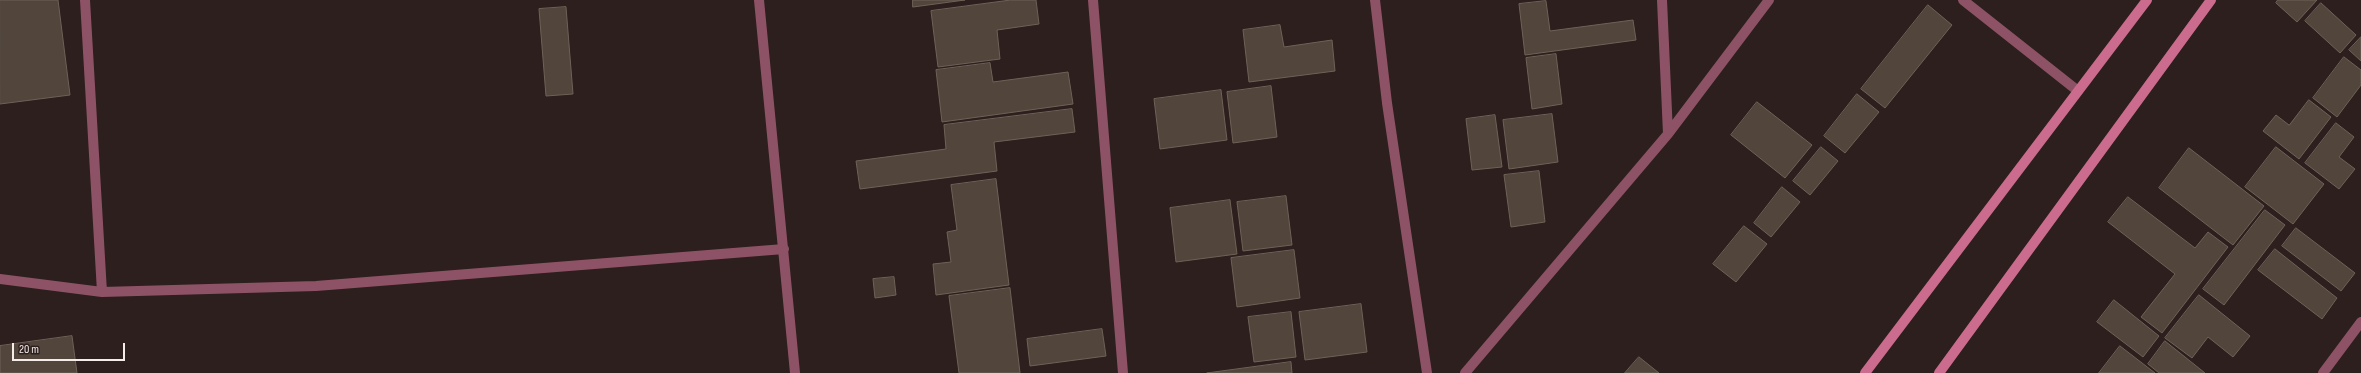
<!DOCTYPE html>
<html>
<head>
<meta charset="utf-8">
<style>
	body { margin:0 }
	#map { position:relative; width:2361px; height:373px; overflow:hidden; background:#2c1f1d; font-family:"Sofia Sans Condensed",sans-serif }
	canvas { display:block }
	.scale { position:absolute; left:12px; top:343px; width:113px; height:18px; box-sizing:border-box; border:2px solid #f5ebe9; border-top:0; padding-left:5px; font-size:12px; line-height:14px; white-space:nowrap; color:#f5ebe9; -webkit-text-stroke:3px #2c1f1d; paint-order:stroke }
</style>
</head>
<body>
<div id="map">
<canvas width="2361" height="373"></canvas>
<div class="scale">20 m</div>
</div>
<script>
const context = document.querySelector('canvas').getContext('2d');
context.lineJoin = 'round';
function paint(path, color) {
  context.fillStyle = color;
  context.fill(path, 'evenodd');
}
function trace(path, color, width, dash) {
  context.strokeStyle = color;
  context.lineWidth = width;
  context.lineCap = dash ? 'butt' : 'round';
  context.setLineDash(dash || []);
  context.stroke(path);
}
const building = new Path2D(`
	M 0,0 L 58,0 L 70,95 L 0,104 Z
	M 913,0 L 965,0 L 913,7 Z
	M 1011,0 L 1036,0 L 1039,24 L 997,30 L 1000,59 L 938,67 L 931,11 Z
	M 2278,0 L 2317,0 L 2297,22 L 2276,3 Z
	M 1546,1 L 1550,31 L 1633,20 L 1636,40 L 1525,55 L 1519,4 Z
	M 2321,3 L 2356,35 L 2340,53 L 2305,21 Z
	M 1928,5 L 1952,25 L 1885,108 L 1861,89 Z
	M 566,7 L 573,94 L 546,96 L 539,9 Z
	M 1280,25 L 1284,47 L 1332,40 L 1335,71 L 1249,82 L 1243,30 Z
	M 2361,37 L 2361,61 L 2349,50 Z
	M 1556,54 L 1562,104 L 1532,109 L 1526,58 Z
	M 2344,57 L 2361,70 L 2361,85 L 2337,117 L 2313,98 Z
	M 990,63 L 993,82 L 1068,72 L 1073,104 L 942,122 L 936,70 Z
	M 1271,86 L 1277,137 L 1233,143 L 1227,92 Z
	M 1221,90 L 1227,140 L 1160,149 L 1154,99 Z
	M 1857,94 L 1879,112 L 1845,153 L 1824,136 Z
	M 2309,100 L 2331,117 L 2299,159 L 2263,131 L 2276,115 L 2289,125 Z
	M 1757,102 L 1812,145 L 1785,178 L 1731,135 Z
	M 1072,109 L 1075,132 L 994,142 L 997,171 L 860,189 L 856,161 L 946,149 L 944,125 Z
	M 1552,114 L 1558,162 L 1509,169 L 1503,120 Z
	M 1495,115 L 1502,167 L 1472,170 L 1466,119 Z
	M 2336,123 L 2354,137 L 2339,157 L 2355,169 L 2339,189 L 2305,163 Z
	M 1821,147 L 1838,161 L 1810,195 L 1793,181 Z
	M 2276,147 L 2324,184 L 2293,224 L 2245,187 Z
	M 2189,148 L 2264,206 L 2233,245 L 2159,188 Z
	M 1539,171 L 1545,222 L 1511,227 L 1504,175 Z
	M 996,179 L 1009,285 L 936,295 L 933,264 L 951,262 L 947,232 L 957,230 L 951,185 Z
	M 1782,187 L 1800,202 L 1771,237 L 1754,223 Z
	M 1286,196 L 1292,245 L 1243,251 L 1237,202 Z
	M 2128,197 L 2195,248 L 2208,232 L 2228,247 L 2162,333 L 2141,317 L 2175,274 L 2108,222 Z
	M 1230,200 L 1237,254 L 1176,262 L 1170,208 Z
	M 2265,210 L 2285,225 L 2224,305 L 2203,289 Z
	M 1744,226 L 1767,244 L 1736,282 L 1713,264 Z
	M 2296,228 L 2355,273 L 2341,291 L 2282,246 Z
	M 2275,249 L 2337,298 L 2322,319 L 2258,270 Z
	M 1294,250 L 1300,298 L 1237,307 L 1231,258 Z
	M 894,277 L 896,295 L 875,298 L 873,279 Z
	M 1010,288 L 1020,373 L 959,373 L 949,296 Z
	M 2199,295 L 2250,336 L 2233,357 L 2208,337 L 2192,358 L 2165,338 Z
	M 2114,300 L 2159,336 L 2143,357 L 2097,322 Z
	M 1361,304 L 1367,352 L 1305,360 L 1299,312 Z
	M 1291,312 L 1296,357 L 1254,362 L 1248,317 Z
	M 1102,329 L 1106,356 L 1030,366 L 1027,339 Z
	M 72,336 L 77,373 L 0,373 L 0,346 Z
	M 2165,341 L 2205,373 L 2159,373 L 2148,364 Z
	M 2120,346 L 2155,373 L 2099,373 Z
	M 1639,357 L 1659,373 L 1625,373 Z
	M 1291,362 L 1292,373 L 1207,373 Z`);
paint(building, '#51453c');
trace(building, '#6e6258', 1);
trace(new Path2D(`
	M 85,0 L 102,292
	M 759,0 L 795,373
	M 1093,0 L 1123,373
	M 1375,0 L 1387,103 L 1427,373
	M 1662,0 L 1668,134
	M 1963,0 L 2078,91
	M 0,279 L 102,292 L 316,286 L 784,249
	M 1465,373 L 1668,134 L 1769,0
	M 2323,373 L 2361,322`), '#8e5267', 10);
trace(new Path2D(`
	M 1865,373 L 2147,0
	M 1939,373 L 2211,0`), '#cb6b8d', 10);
</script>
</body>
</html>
